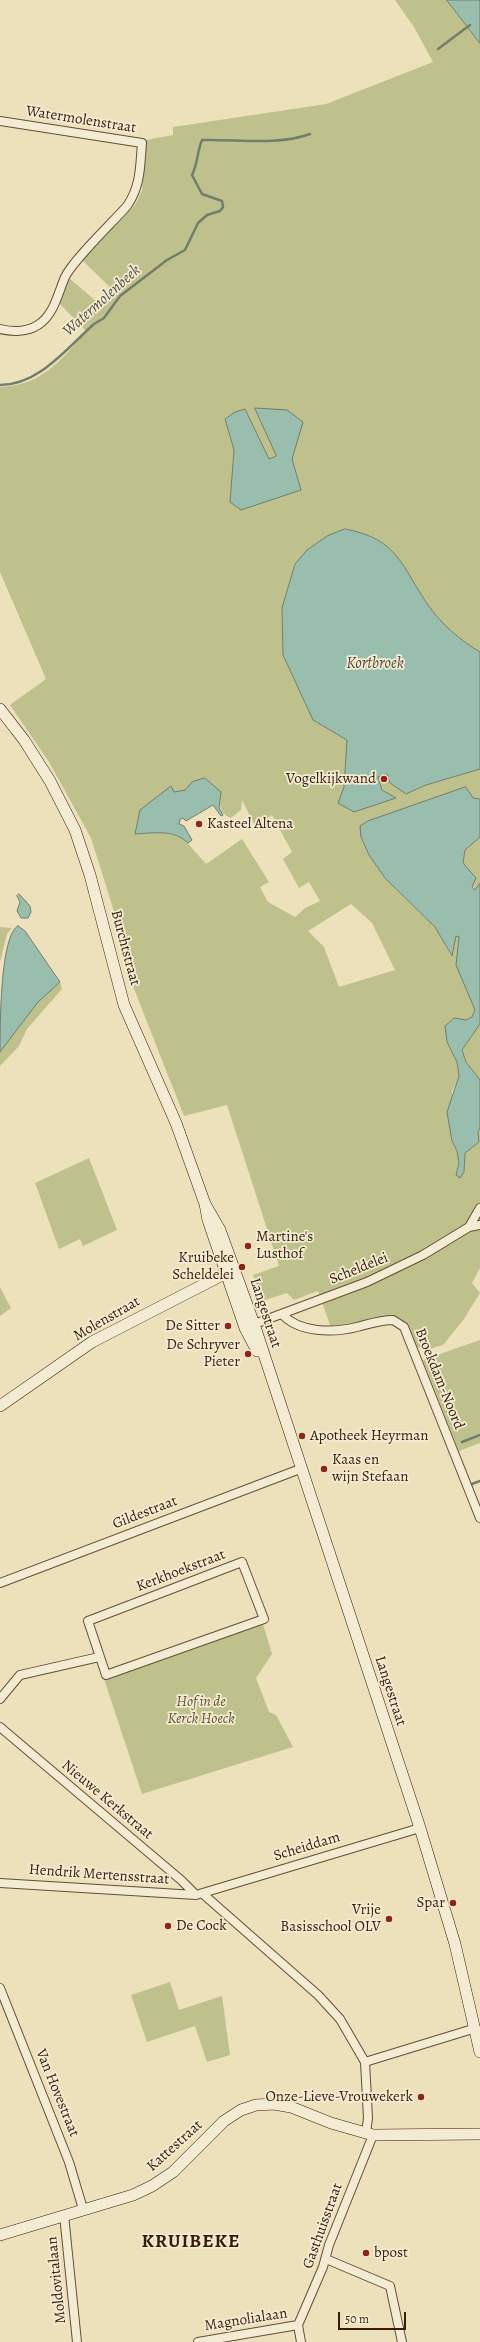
<!DOCTYPE html>
<html>
<head>
<meta charset="utf-8">
<style>
	body { margin:0 }
	#map { position:relative; width:480px; height:2342px; overflow:hidden; background:#ede1bb; font-family:Alegreya,serif }
	canvas { display:block }
	.scale { position:absolute; left:338px; top:2312px; width:68px; height:18px; box-sizing:border-box; border:2px solid #381c0a; border-top:0; padding-left:5px; font-size:12px; line-height:14px; white-space:nowrap; color:#381c0a; -webkit-text-stroke:3px #f3ecd3; paint-order:stroke }
</style>
</head>
<body>
<div id="map">
<canvas width="480" height="2342"></canvas>
<div class="scale">50 m</div>
</div>
<script>
const context = document.querySelector('canvas').getContext('2d');
context.lineJoin = 'round';
function paint(path, color) {
  context.fillStyle = color;
  context.fill(path, 'evenodd');
}
function trace(path, color, width, dash) {
  context.strokeStyle = color;
  context.lineWidth = width;
  context.lineCap = dash ? 'butt' : 'round';
  context.setLineDash(dash || []);
  context.stroke(path);
}
function label(font, color, halo, rows, align = 'center') {
  context.font = font + ' Alegreya,serif';
  context.lineWidth = 3.5;
  context.setLineDash([]);
  context.textBaseline = 'middle';
  context.strokeStyle = halo;
  context.fillStyle = color;
  for (const [text, x, y, turn = 0] of rows) {
    context.save();
    context.translate(x, y);
    context.rotate((+turn || 0) * Math.PI / 180);
    context.textAlign = isNaN(turn) ? turn : align;
    if (halo) context.strokeText(text, 0, 0);
    context.fillText(text, 0, 0);
    context.restore();
  }
}
paint(new Path2D(`
	M 395,0 L 447,0 L 480,43 L 480,652 C 460,640 442,625 428,605 C 401,566 399,539 345,529 L 295,564 L 282,608 L 283,655 L 313,720 L 347,740 L 344,788 L 395,798 L 383,791 L 378,777 L 388,774 L 406,794 L 426,785 L 480,769 L 480,799 L 473,799 L 467,787 L 361,837 L 369,855 L 385,878 L 435,927 L 451,956 L 456,936 L 459,936 L 456,965 L 475,1010 L 472,1017 L 466,1020 L 454,1018 L 447,1042 L 457,1062 L 459,1076 L 452,1092 L 452,1141 L 457,1151 L 459,1163 L 457,1168 L 464,1172 L 465,1153 L 479,1142 L 478,1132 L 480,1128 L 480,1268 L 472,1283 L 480,1293 L 464,1319 L 443,1345 L 426,1350 L 415,1346 C 409,1333 406,1319 392,1315 L 331,1328 L 318,1291 L 294,1300 L 287,1293 L 262,1301 L 253,1275 L 279,1266 L 227,1105 L 184,1116 L 127,971 L 122,937 L 91,838 L 49,762 L 10,705 L 46,679 L 0,572 L 0,387 C 43,385 60,361 86,331 L 59,303 L 69,278 L 103,307 L 115,292 L 82,260 L 135,205 L 142,190 L 146,140 L 173,135 L 173,127 L 326,104 L 433,62 L 414,27 ZM 245,409 L 269,459 L 276,456 L 230,502 L 234,450 L 225,419 ZM 192,782 L 221,792 C 220,805 218,813 231,818 L 241,810 L 242,800 L 255,826 L 272,815 L 292,852 L 283,859 L 299,888 L 309,882 L 320,901 L 305,908 L 295,917 L 268,902 L 260,887 L 269,882 L 242,839 L 206,864 L 183,838 L 160,832 L 135,834 L 171,787 L 173,792 L 185,790 ZM 351,904 L 372,923 L 395,970 L 339,987 L 324,947 L 308,931 Z
	M 480,837 L 480,883 L 475,890 L 463,864 L 465,850 Z
	M 0,927 L 12,928 L 7,934 L 0,962 Z
	M 60,982 L 62,989 L 27,1029 L 19,1046 L 0,1066 L 0,1052 L 21,1021 L 38,1001 Z
	M 480,1024 L 480,1080 L 466,1061 L 462,1050 Z
	M 89,1158 L 117,1230 L 83,1246 L 80,1239 L 59,1249 L 35,1183 Z
	M 0,1287 L 11,1308 L 0,1316 Z
	M 480,1340 L 480,1443 L 459,1451 L 423,1360 Z
	M 263,1624 L 272,1654 L 256,1678 L 269,1712 L 276,1715 L 293,1747 L 142,1794 L 104,1679 Z
	M 170,1982 L 179,2010 L 222,1996 L 230,2055 L 207,2062 L 195,2026 L 147,2042 L 131,1995 Z`), '#bfc18c');
const water = new Path2D(`
	M 447,0 L 480,0 L 480,43 Z
	M 255,408 L 287,410 L 303,422 L 292,459 L 301,490 L 241,510 L 230,502 L 234,450 L 225,419 L 235,412 L 245,409 L 269,459 L 276,456 Z
	M 345,529 C 399,539 401,566 428,605 C 442,625 460,640 480,652 L 480,769 L 426,785 L 406,794 L 390,783 L 387,774 L 378,777 L 382,790 L 396,798 L 354,812 L 338,803 L 344,787 L 347,740 L 313,720 L 283,655 L 282,608 L 295,564 L 307,550 L 327,536 Z
	M 205,778 L 221,792 L 219,808 L 223,815 L 221,816 L 213,805 L 186,821 L 183,818 L 180,820 L 179,824 L 184,826 L 192,840 L 188,843 C 174,829 153,833 135,834 L 140,810 L 171,786 L 174,792 L 185,790 L 192,782 Z
	M 466,787 L 473,798 L 480,799 L 480,837 L 465,850 L 463,863 L 476,878 L 472,887 L 475,890 L 480,883 L 480,1024 L 462,1050 L 466,1062 L 480,1080 L 480,1128 L 478,1132 L 479,1142 L 465,1153 L 464,1172 L 460,1178 L 456,1175 L 459,1163 L 457,1151 L 452,1141 L 447,1112 L 459,1076 L 457,1062 L 447,1042 L 445,1026 L 454,1018 L 466,1020 L 472,1017 L 475,1010 L 456,965 L 459,937 L 456,936 L 452,956 L 435,927 L 385,878 L 369,855 L 361,837 L 360,826 L 368,821 Z
	M 19,894 L 30,906 L 31,912 L 28,918 L 21,918 L 17,911 L 20,902 L 17,896 Z
	M 18,926 L 25,931 L 60,982 L 38,1002 L 0,1052 C 0,1028 0,934 18,926 Z`);
paint(water, '#99beae');
trace(water, '#727d6c', 1);
trace(new Path2D(`
	M 438,49 L 470,25
	M 0,385 C 39,385 67,348 94,324 L 104,318 L 120,296 L 167,260 L 185,250 L 198,223 L 207,215 L 220,211 L 223,207 L 222,201 L 202,194 L 192,175 C 198,163 197,152 202,140 C 237,139 277,146 310,134
	M 462,1442 L 480,1435
	M 472,1484 L 480,1481`), '#727d6c', 2.5);
const street = new Path2D(`
	M 0,121 L 142,143 C 140,166 141,186 127,206 C 112,223 74,259 65,277 C 58,293 54,315 38,325 C 27,332 12,332 0,329
	M 469,1227 L 480,1225
	M 282,1314 C 299,1333 333,1333 357,1327 C 369,1324 380,1320 393,1320 L 404,1327 L 480,1518
	M 249,1326 L 367,1282 L 423,1255 L 469,1227 L 480,1208
	M 242,1562 L 264,1619 L 106,1675 L 88,1621 Z
	M 0,1583 L 300,1469
	M 0,1699 L 20,1675 L 99,1657
	M 0,1727 L 181,1880 L 196,1895
	M 0,1883 L 196,1895 L 420,1828
	M 203,1894 L 318,1995 L 340,2019 L 365,2062
	M 0,1988 L 69,2162 L 83,2209
	M 365,2062 L 476,2028
	M 365,2062 L 368,2118 L 366,2133
	M 64,2215 L 77,2342
	M 326,2259 L 390,2286 L 402,2342
	M 298,2325 L 323,2267 L 329,2245 L 373,2135
	M 298,2325 L 301,2342
	M 198,2342 L 298,2325`);
const secondary = new Path2D(`
	M 0,709 L 24,740 L 50,781 L 75,830 L 90,875 L 124,1005 L 176,1123 L 205,1204 L 208,1220 L 245,1328 L 257,1351
	M 205,1204 L 220,1230 L 254,1324 L 420,1828 L 455,1944 L 480,2052
	M 0,1406 L 92,1342 L 232,1270
	M 0,2235 L 133,2195 L 152,2186 L 173,2172 L 224,2121 L 241,2110 L 256,2105 L 274,2104 L 291,2107 L 331,2123 L 373,2135 L 480,2134`);
trace(street, '#654d36', 10);
trace(secondary, '#381c0a', 12);
trace(street, '#f3ecd3', 8);
trace(secondary, '#f3ecd3', 11);
for (const [x, y, r, color] of [
	[384,779,4,"#8f2418"],
	[199,824,4,"#8f2418"],
	[248,1246,4,"#8f2418"],
	[242,1267,4,"#8f2418"],
	[228,1326,4,"#8f2418"],
	[248,1354,4,"#8f2418"],
	[302,1436,4,"#8f2418"],
	[324,1469,4,"#8f2418"],
	[453,1903,4,"#8f2418"],
	[389,1919,4,"#8f2418"],
	[168,1926,4,"#8f2418"],
	[421,2097,4,"#8f2418"],
	[366,2253,4,"#8f2418"]
]) {
  const dot = new Path2D();
  dot.arc(x, y, r, 0, 2 * Math.PI);
  context.fillStyle = color;
  context.fill(dot);
  trace(dot, '#f3ecd3', 1.5);
}
label('15px', '#381c0a', '#f3ecd3', [
	["Watermolenstraat",81,120,9],
	["Burchtstraat",125,948,75],
	["Scheldelei",359,1269,-22],
	["Langestraat",265,1313,72],
	["Molenstraat",107,1319,-30],
	["Broekdam-Noord",439,1379,68],
	["Gildestraat",145,1513,-21],
	["Kerkhoekstraat",181,1571,-21],
	["Langestraat",390,1691,72],
	["Nieuwe Kerkstraat",107,1800,40],
	["Scheiddam",307,1847,-17],
	["Hendrik Mertensstraat",99,1875,4],
	["Van Hovestraat",57,2093,68],
	["Kattestraat",175,2146,-42],
	["Gasthuisstraat",323,2226,-70],
	["Moldovitalaan",57,2280,-96],
	["Magnolialaan",246,2320,-9]
]);
label('15px', '#381c0a', '#f3ecd3', [
	["Vogelkijkwand",376,779],
	["Kasteel Altena",207,824,"left"],
	["Martine's",256,1237,"left"],
	["Lusthof",256,1254,"left"],
	["Kruibeke",234,1258],
	["Scheldelei",234,1275],
	["De Sitter",220,1326],
	["De Schryver",240,1345],
	["Pieter",240,1362],
	["Apotheek Heyrman",310,1436,"left"],
	["Kaas en",332,1460,"left"],
	["wijn Stefaan",332,1477,"left"],
	["Spar",445,1903],
	["Vrije",381,1910],
	["Basisschool OLV",381,1927],
	["De Cock",176,1926,"left"],
	["Onze-Lieve-Vrouwekerk",413,2097],
	["bpost",374,2253,"left"]
], 'right');
label('italic 15px', '#604e31', '#f3ecd3', [
	["Hof in de",201,1702],
	["Kerck Hoeck",201,1719]
]);
label('italic 16px', '#554d3b', '#f3ecd3', [
	["Watermolenbeek",102,301,-42],
	["Kortbroek",375,664]
]);
context.letterSpacing = '1px';
label('bold 19px', '#381c0a', '#f3ecd3', [
	["KRUIBEKE",191,2242]
]);
context.letterSpacing = '0px';
</script>
</body>
</html>
